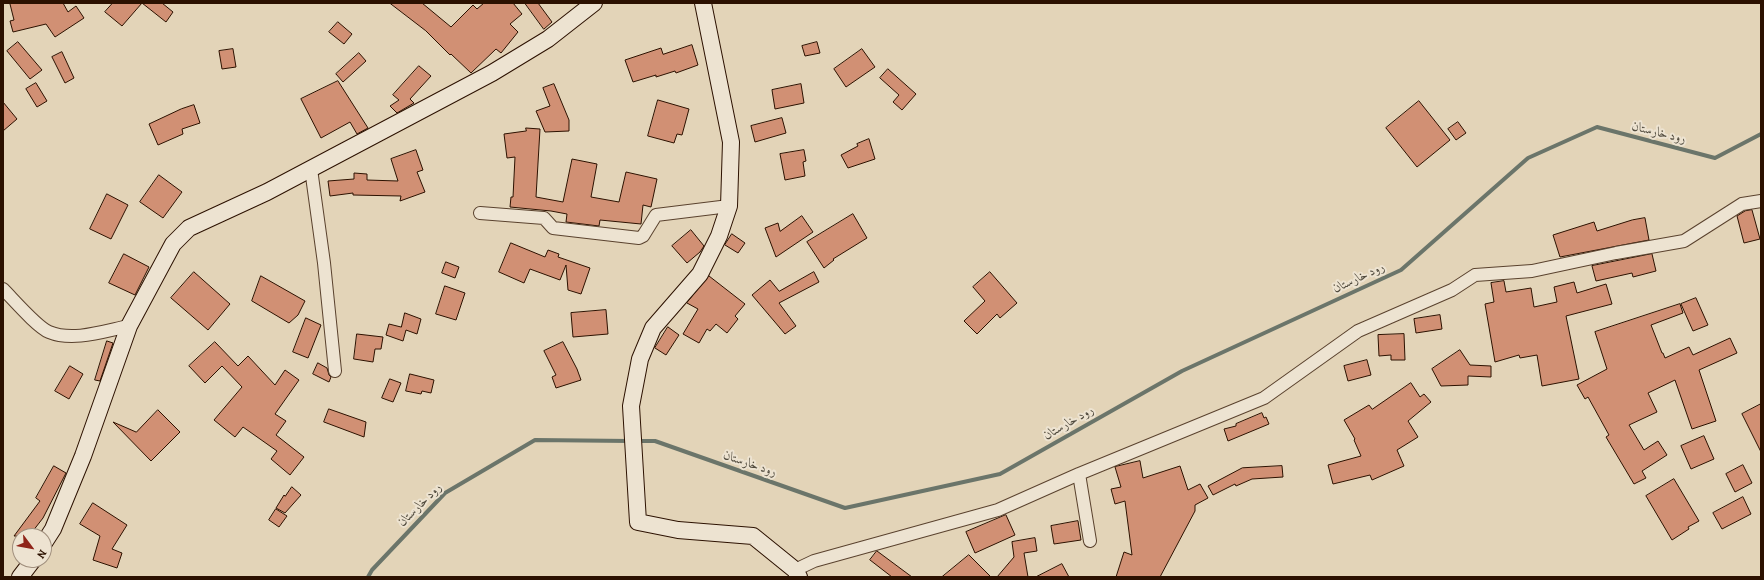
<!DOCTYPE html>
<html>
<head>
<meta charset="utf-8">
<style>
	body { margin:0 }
	#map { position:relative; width:1764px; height:580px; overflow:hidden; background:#e3d4b8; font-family:Alegreya,serif }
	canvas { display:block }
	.frame { position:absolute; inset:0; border:4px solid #2c1100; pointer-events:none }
	.north { position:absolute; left:12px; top:528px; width:40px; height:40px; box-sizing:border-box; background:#ede3d1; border:1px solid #a08f7d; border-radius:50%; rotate:122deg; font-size:11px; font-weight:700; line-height:16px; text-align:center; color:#2c1100 }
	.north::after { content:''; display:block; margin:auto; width:14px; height:18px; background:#8f2418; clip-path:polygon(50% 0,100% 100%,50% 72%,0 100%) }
</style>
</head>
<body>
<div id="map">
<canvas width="1764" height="580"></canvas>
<div class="frame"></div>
<div class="north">N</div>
</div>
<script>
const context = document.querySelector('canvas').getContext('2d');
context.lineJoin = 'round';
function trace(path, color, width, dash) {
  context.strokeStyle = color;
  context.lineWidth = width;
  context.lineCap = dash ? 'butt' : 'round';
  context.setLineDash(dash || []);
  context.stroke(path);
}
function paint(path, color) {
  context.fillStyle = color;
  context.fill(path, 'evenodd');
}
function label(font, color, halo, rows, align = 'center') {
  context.font = font + ' Alegreya,Amiri,serif';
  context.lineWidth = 4;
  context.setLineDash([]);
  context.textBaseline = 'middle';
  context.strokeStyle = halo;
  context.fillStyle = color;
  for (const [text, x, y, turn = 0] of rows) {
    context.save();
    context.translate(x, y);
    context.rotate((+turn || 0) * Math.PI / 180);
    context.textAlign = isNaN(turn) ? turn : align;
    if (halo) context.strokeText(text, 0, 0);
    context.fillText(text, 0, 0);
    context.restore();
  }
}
trace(new Path2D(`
	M 636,441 L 655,441 L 845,508 L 1000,474 L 1182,371 L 1401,270 L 1528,158 L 1597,127 L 1715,158 L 1761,134
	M 368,577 L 372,570 L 445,493 L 535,440 L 630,441`), '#6b756a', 4);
const building = new Path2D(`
	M 16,3 L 63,3 L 68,12 L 76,6 L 84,18 L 55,37 L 46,24 L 13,32 L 10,21 L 14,20 L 10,4 Z
	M 113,3 L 162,3 L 173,12 L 166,22 L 142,3 L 122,26 L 105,12 Z
	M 390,3 L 422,3 L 451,27 L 473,5 L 477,9 L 484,3 L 513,3 L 522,14 L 510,24 L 518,32 L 501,53 L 496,49 L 471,73 L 451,54 L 450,55 L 426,31 Z
	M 525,3 L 538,3 L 552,22 L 544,29 Z
	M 338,22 L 352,34 L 344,44 L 329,32 Z
	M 18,42 L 42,70 L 30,79 L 7,51 Z
	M 817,42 L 820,53 L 805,56 L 802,46 Z
	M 692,45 L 698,65 L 676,73 L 675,71 L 656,77 L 656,75 L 633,82 L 625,60 L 661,48 L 663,54 Z
	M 233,49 L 236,67 L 222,69 L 219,51 Z
	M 862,49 L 875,67 L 846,87 L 834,69 Z
	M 62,52 L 74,78 L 65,83 L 52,57 Z
	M 359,53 L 366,61 L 343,82 L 336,74 Z
	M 419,66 L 431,76 L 410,99 L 414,103 L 397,113 L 390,106 L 399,100 L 393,95 Z
	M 888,69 L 916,94 L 902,110 L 893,102 L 899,95 L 880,78 Z
	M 338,81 L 368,128 L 357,134 L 350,122 L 321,138 L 301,99 Z
	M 36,83 L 47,101 L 37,107 L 26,89 Z
	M 554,84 L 569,120 L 569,131 L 545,132 L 536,111 L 550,106 L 543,88 Z
	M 801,84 L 804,103 L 775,109 L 772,90 Z
	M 658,100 L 689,109 L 682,135 L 677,134 L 674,143 L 648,136 Z
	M 1419,101 L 1450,140 L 1417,167 L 1386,128 Z
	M 3,102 L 17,119 L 3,131 Z
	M 194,105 L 200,123 L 182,129 L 183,134 L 158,145 L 149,124 L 181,109 Z
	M 782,118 L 786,133 L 755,142 L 751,126 Z
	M 1458,122 L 1466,133 L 1456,140 L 1448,129 Z
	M 526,128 L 540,129 L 536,197 L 563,202 L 572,159 L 597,164 L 591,197 L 619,202 L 626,172 L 657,179 L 651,207 L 643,205 L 641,224 L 600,220 L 599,226 L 566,222 L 567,214 L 551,211 L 510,207 L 511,197 L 513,197 L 515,157 L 507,158 L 504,134 L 526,131 Z
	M 869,139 L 875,159 L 848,168 L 841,155 L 858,146 L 857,144 Z
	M 416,150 L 423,170 L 417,172 L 425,192 L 400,201 L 401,196 L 353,195 L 353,193 L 330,196 L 328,181 L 354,179 L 354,173 L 367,174 L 367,180 L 398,181 L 391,159 Z
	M 804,150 L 806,161 L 803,162 L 805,176 L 785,180 L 780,154 Z
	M 159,175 L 182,192 L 163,218 L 140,202 Z
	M 107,194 L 128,205 L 111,239 L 90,229 Z
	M 1752,210 L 1760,239 L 1744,243 L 1737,216 L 1745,211 Z
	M 853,214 L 867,238 L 833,259 L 834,260 L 824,268 L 807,242 Z
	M 802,216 L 813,232 L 776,257 L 765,228 L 778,223 L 780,231 Z
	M 1645,218 L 1649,240 L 1560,257 L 1553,235 L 1594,222 L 1597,231 L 1632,220 Z
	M 691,230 L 704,246 L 700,252 L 687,263 L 672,246 Z
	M 732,234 L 745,243 L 738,253 L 725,245 Z
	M 511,243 L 545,257 L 548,250 L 559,254 L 558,257 L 590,268 L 581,294 L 568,290 L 566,265 L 560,280 L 530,269 L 524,283 L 499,272 Z
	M 124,254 L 149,267 L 135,295 L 109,283 Z
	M 1652,254 L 1656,271 L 1633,277 L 1632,273 L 1596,281 L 1592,266 Z
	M 446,262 L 459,267 L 455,278 L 442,273 Z
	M 194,272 L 230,304 L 208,330 L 171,298 Z
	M 814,272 L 819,282 L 779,303 L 796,326 L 785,334 L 752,295 L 770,280 L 779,291 Z
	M 990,272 L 1017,303 L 1000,318 L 997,314 L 977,334 L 964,321 L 985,301 L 973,287 Z
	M 261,276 L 305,301 L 298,315 L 289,323 L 252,301 Z
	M 709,276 L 745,304 L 735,316 L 738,319 L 727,333 L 716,324 L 710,331 L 707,329 L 699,343 L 683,334 L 698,309 L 687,303 Z
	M 1504,281 L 1506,292 L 1531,288 L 1534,307 L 1557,302 L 1554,287 L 1574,282 L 1577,293 L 1606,284 L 1612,304 L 1566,316 L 1579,379 L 1542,386 L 1537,355 L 1520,358 L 1519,355 L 1495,362 L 1485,304 L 1494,302 L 1491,283 Z
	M 445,286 L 465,293 L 456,320 L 436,314 Z
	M 1696,298 L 1708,325 L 1693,331 L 1681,304 Z
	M 1680,304 L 1683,313 L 1651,325 L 1662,353 L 1663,353 L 1665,358 L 1689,347 L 1693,355 L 1730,338 L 1737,353 L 1699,370 L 1716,421 L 1692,429 L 1675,380 L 1648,393 L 1657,412 L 1629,425 L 1644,450 L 1658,441 L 1667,455 L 1642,471 L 1646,478 L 1634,484 L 1606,437 L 1609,435 L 1588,397 L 1585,399 L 1577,385 L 1607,369 L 1595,332 Z
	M 606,310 L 608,334 L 573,337 L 571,313 Z
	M 405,313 L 421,319 L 417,334 L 406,330 L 403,341 L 386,335 L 389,324 L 401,327 Z
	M 1440,315 L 1442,329 L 1416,333 L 1414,319 Z
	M 306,318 L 321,325 L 308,358 L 293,352 Z
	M 668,327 L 679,335 L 666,355 L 655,348 Z
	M 357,334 L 383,337 L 381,349 L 375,349 L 373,362 L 354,359 Z
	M 1404,334 L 1405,360 L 1391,360 L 1391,355 L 1379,356 L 1378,335 Z
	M 107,341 L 113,343 L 100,381 L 95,380 Z
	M 215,342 L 238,366 L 248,356 L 275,385 L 285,370 L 299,380 L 275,414 L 286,421 L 276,435 L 304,457 L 290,475 L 271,459 L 277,451 L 243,427 L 235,437 L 214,420 L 242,387 L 222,366 L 205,383 L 189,366 Z
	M 563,342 L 577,369 L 581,380 L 556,388 L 552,377 L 556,375 L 544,351 Z
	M 1460,350 L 1470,365 L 1491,366 L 1491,377 L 1468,376 L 1468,385 L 1441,386 L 1432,369 Z
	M 1367,360 L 1371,375 L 1348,381 L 1344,366 Z
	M 318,363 L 327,368 L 329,375 L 331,377 L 329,382 L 313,374 Z
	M 70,366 L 83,374 L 69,399 L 55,391 Z
	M 410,374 L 434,380 L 431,393 L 422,391 L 421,394 L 406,391 Z
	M 390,379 L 401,383 L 393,402 L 382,398 Z
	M 1411,383 L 1420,397 L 1424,394 L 1431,402 L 1408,421 L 1418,437 L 1397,450 L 1404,466 L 1372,480 L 1370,475 L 1333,484 L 1328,465 L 1361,456 L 1354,440 L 1355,439 L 1344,420 L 1369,405 L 1372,409 Z
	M 1761,404 L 1761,452 L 1742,414 Z
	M 329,409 L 366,422 L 364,437 L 324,422 Z
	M 158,410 L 180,432 L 151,461 L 113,422 L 136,432 Z
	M 1262,413 L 1264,418 L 1266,417 L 1269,424 L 1228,441 L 1224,429 L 1236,426 L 1236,424 Z
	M 1704,436 L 1714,459 L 1691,469 L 1681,446 Z
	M 1140,461 L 1143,478 L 1180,466 L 1188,490 L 1200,484 L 1208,498 L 1195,505 L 1195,511 L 1160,577 L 1116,577 L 1124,552 L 1132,555 L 1125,501 L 1115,504 L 1111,489 L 1121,487 L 1115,467 Z
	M 1743,465 L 1752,483 L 1735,492 L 1726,474 Z
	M 54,466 L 66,473 L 43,518 L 29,536 L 14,536 L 40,501 L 36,498 Z
	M 1282,466 L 1283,477 L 1252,479 L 1236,486 L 1235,484 L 1213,495 L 1208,486 L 1242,468 Z
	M 1674,479 L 1699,521 L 1688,527 L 1689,529 L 1672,540 L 1646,496 Z
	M 292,487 L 301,495 L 285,513 L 276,508 L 284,495 L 285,496 Z
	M 1743,497 L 1751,514 L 1722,529 L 1713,513 Z
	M 93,503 L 127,525 L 112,549 L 122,553 L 117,568 L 93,560 L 100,536 L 80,524 Z
	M 276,509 L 287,516 L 279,527 L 269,520 Z
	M 1006,515 L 1015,535 L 975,553 L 966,532 Z
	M 1078,521 L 1081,540 L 1054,544 L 1051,526 Z
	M 1035,538 L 1037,551 L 1024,553 L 1028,577 L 997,577 L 1014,557 L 1012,542 Z
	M 877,551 L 912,577 L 892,577 L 870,560 Z
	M 969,555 L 991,577 L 942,577 Z
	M 1062,564 L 1069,577 L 1036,577 Z`);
paint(building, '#d19074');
trace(building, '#2c1100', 1);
const street = new Path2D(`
	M 311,169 L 324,263 L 335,371
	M 480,213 L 544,218 L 553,228 L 639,238 L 643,236 L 656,215 L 729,206
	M 3,289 C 13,299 37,327 49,332 C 73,342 104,331 129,326
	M 1079,474 L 1090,541
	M 795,570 L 814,561 L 998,510 L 1079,474 L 1264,398 L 1358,331 L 1452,290 L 1475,275 L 1532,271 L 1616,253 L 1684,241 L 1742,204 L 1761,201`);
const secondary = new Path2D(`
	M 703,3 L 731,142 L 729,206 L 719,236 L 700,274 L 653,328 L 640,359 L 631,406 L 638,522 L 678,530 L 753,536 L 795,570 L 799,577
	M 44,543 L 53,529 L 83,456 L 129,326 L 173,244 L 189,228 L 267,192 L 492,73 L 548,39 L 594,3
	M 20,577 L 33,560`);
trace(street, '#5a422e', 14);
trace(secondary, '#2c1100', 18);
trace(street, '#ede3d1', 12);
trace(secondary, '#ede3d1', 16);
label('italic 13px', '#514b3e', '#ede3d1', [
	["رود خارستان",1659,133,14],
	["رود خارستان",1359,278,-25],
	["رود خارستان",1069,423,-30],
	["رود خارستان",750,464,19],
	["رود خارستان",420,505,-45]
]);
</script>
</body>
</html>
